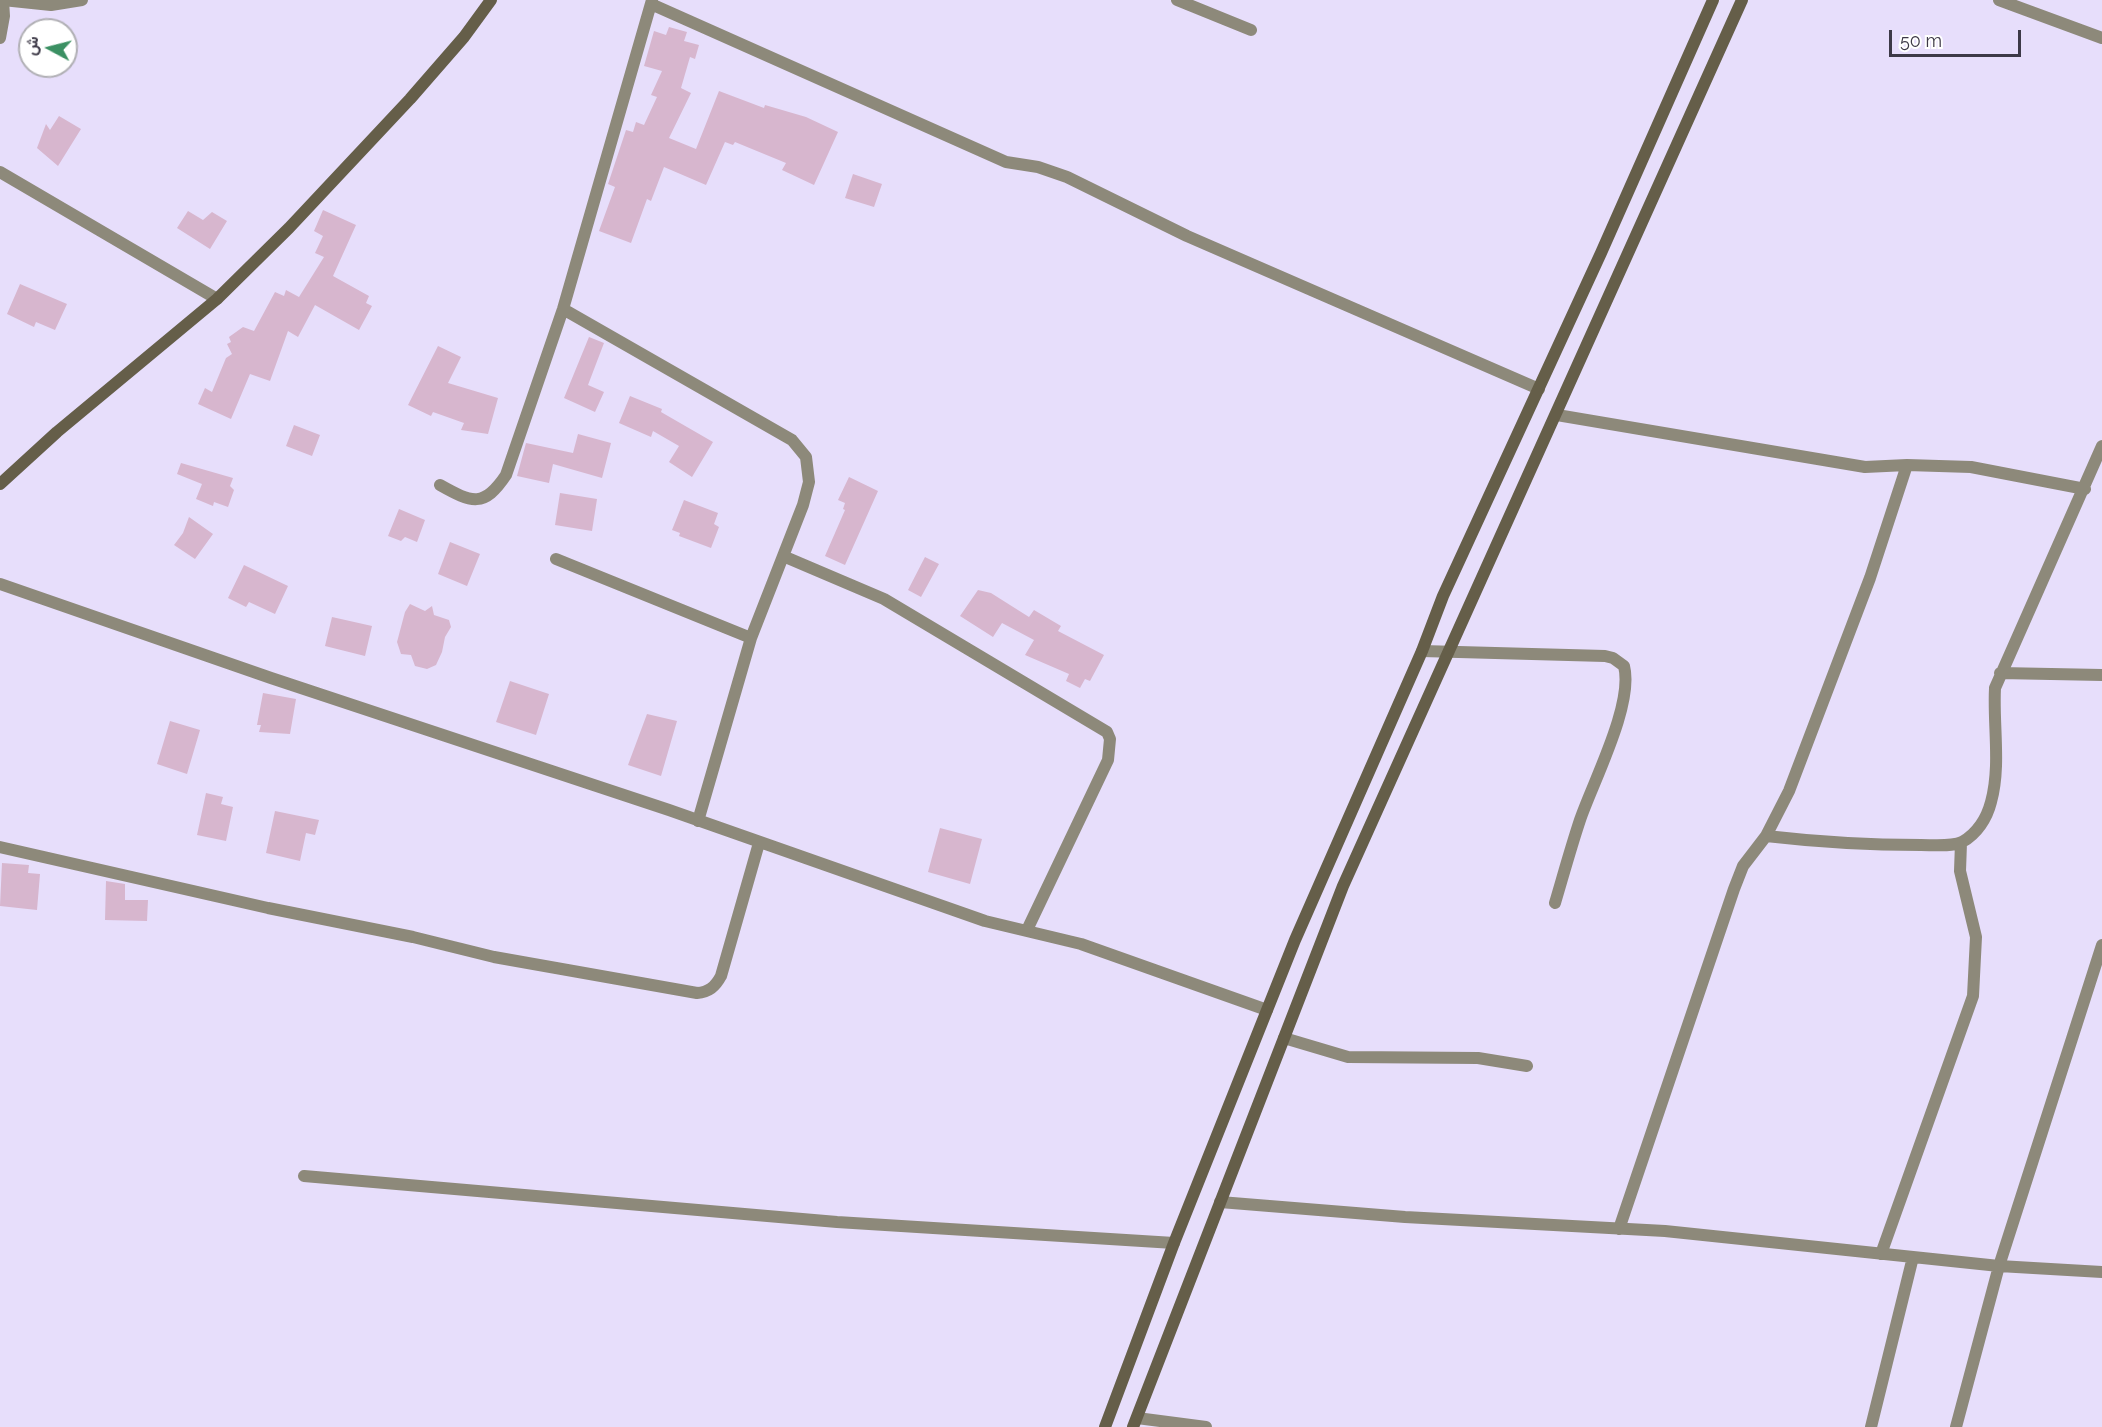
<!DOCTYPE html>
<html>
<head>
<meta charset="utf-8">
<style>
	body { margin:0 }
	#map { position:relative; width:2102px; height:1427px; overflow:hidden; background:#e7defb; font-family:Raleway,Vazirmatn,sans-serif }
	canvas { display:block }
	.north { position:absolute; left:18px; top:18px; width:60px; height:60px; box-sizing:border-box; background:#fff; border:2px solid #b1b0b5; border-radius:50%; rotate:277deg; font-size:16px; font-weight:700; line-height:24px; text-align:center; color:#3d3947 }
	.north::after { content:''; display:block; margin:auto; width:21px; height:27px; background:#3b9063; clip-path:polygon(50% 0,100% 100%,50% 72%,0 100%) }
	.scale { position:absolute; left:1889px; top:30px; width:132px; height:27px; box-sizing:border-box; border:3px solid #3d3947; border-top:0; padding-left:8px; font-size:18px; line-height:21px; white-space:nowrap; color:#3d3947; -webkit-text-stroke:4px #fff; paint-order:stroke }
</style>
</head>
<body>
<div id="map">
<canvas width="2102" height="1427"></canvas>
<div class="north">ش</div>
<div class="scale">50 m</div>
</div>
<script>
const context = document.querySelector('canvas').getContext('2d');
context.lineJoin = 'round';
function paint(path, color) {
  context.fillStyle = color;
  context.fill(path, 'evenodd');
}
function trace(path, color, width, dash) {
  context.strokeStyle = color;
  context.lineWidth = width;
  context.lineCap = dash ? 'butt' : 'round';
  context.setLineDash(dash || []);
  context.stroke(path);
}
paint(new Path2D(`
	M 669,27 L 687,32 L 684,41 L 699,45 L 695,59 L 690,57 L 681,88 L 691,93 L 669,138 L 696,149 L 719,91 L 764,108 L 765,105 L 806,117 L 838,132 L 814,185 L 782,170 L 786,163 L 735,142 L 733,145 L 725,142 L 706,185 L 664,167 L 651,201 L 647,199 L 631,243 L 599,231 L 615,187 L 608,184 L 626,130 L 633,132 L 636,122 L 644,125 L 657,97 L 651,95 L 662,71 L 644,66 L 654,31 L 666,35 Z
	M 59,116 L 81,129 L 58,166 L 37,148 L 46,124 L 50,130 Z
	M 853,174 L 882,184 L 874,207 L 845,198 Z
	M 323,210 L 356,225 L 333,276 L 369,296 L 366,303 L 372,306 L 359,330 L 315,305 L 298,337 L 288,331 L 270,381 L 250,374 L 231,419 L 198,404 L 205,388 L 212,392 L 226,358 L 232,354 L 227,344 L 231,342 L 229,337 L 243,327 L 254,331 L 275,292 L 284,296 L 286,290 L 299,297 L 324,257 L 315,253 L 323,236 L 314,231 Z
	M 188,211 L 203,220 L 212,212 L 227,221 L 210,249 L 177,228 Z
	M 20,284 L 67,304 L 55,330 L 36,322 L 34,327 L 7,314 Z
	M 589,337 L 604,343 L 588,385 L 604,392 L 595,412 L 564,398 Z
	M 438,346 L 461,357 L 448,383 L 498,398 L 488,434 L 461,430 L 464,423 L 433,412 L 431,416 L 408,405 Z
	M 630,396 L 662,409 L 661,412 L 713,442 L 692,477 L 669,462 L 679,446 L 653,431 L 651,437 L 619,423 Z
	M 294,425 L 320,435 L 312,456 L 286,446 Z
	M 578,434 L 611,443 L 602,478 L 553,464 L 549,483 L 517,476 L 526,443 L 573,453 Z
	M 181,463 L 233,478 L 230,486 L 234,490 L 228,507 L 214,502 L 213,506 L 196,499 L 202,484 L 177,474 Z
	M 849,477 L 878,491 L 845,565 L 825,556 L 845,510 L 843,509 L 845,503 L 838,500 Z
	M 560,493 L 597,499 L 592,531 L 555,525 Z
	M 684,500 L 718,513 L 714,524 L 719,527 L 711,548 L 679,536 L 680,533 L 672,530 Z
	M 399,509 L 425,520 L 417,542 L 405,537 L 401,541 L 388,536 Z
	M 189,517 L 213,534 L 195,559 L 174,545 L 183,533 Z
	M 450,542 L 480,554 L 467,586 L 438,574 Z
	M 925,557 L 939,564 L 921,597 L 908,590 Z
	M 244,565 L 288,586 L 275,614 L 249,602 L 246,607 L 228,598 Z
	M 978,590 L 991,593 L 1029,617 L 1034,610 L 1061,626 L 1058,631 L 1104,655 L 1090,681 L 1085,679 L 1080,688 L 1066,681 L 1069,674 L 1025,655 L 1034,640 L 1002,623 L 993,637 L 960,616 Z
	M 410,604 L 425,611 L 432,606 L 434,615 L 449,620 L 451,627 L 445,637 L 442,652 L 436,665 L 427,669 L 415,666 L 411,655 L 401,654 L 397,642 L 405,612 Z
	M 332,617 L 372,626 L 365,656 L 325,646 Z
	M 510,681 L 549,694 L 536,735 L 496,722 Z
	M 263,693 L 296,699 L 290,734 L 259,732 L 261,725 L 257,725 Z
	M 647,714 L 677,721 L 661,776 L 628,765 Z
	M 170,721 L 200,730 L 187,774 L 157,764 Z
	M 206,793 L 223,797 L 221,804 L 233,807 L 226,841 L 197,835 Z
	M 275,811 L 319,820 L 315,835 L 306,833 L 300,861 L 266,853 Z
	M 940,828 L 982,839 L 970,884 L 928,872 Z
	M 2,863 L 29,865 L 28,873 L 40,874 L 37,910 L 0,906 Z
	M 106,881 L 125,884 L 125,900 L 148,900 L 147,921 L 105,920 Z`), '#d7b6ce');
trace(new Path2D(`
	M 3,0 L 51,5 L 82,0
	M 1177,0 L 1251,30
	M 1999,0 L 2102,38
	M 651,4 L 1006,162 L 1038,167 L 1067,177 L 1187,236 L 1539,389
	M 0,38 L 4,16 L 3,0
	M 0,172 L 217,299
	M 563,309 L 792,440 L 806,457 L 809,482 L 803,505 L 751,638 L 698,821
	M 1557,415 L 1865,467 L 1907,465
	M 440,485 C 472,503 484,508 506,475 L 563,309 L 652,0
	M 783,556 L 884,599 L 1107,732 L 1110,739 L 1108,760 L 1027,930
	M 556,559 L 751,638
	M 0,584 L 271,678 L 669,810 L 985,921 L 1081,944 L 1267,1010
	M 1422,651 L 1605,656 L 1613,658 L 1624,666 C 1634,704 1593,782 1580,820 C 1571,847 1563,876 1555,903
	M 2000,673 L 2102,675
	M 1766,836 C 1818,842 1869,845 1921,845 C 1933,845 1951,847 1962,842 C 1977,834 1987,818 1991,802 C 2001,766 1993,725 1995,688 L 2102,446
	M 0,847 L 268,908 L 413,937 L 494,957 L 697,993 C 709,992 715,987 721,976 L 759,843
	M 1284,1038 L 1348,1057 L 1478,1058 L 1527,1066
	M 304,1176 L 837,1222 L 1174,1243
	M 1220,1202 L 1405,1217 L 1665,1231 L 1999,1266 L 2102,1272
	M 1619,1229 L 1734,889 L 1743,866 L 1766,836 L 1789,791 L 1870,578 L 1907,465 L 1971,467 L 2085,489
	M 1881,1254 L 1973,996 L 1976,937 L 1960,871 L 1961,843
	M 1137,1418 L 1206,1427
	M 1871,1427 L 1913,1257
	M 1956,1427 L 1999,1266 L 2102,945`), '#8d897a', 12);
trace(new Path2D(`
	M 0,484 L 57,432 L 217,299 L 289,228 L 410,99 L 464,37 L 491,0
	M 1105,1427 L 1174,1243 L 1295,940 L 1422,651 L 1443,596 L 1601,253 L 1713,0
	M 1133,1427 L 1343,886 L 1742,0`), '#655e49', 12);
</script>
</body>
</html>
